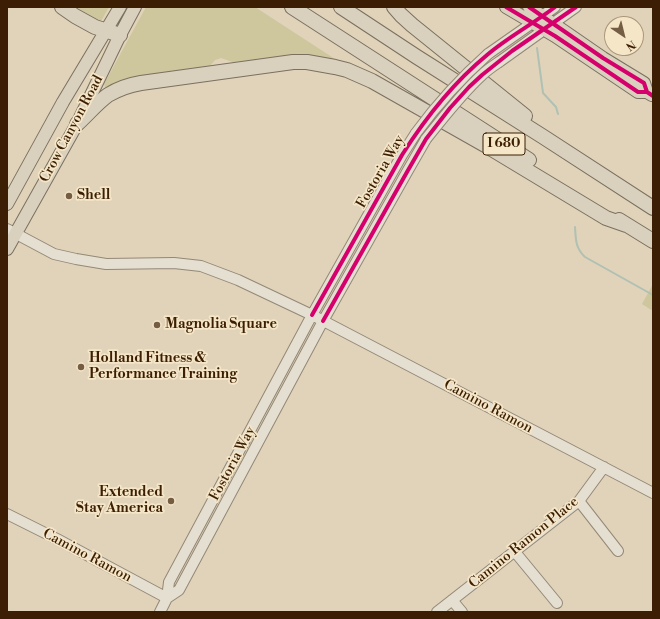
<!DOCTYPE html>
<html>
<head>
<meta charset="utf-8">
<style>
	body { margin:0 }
	#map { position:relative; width:660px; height:619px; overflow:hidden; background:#e0d3b9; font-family:"Libre Bodoni",serif }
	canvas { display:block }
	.frame { position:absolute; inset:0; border:8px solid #3b1e03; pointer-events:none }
	.north { position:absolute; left:604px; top:16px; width:40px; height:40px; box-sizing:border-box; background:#f5e6c8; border:1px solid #ab9679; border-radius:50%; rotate:145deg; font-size:11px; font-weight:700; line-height:16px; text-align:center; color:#3b1e03 }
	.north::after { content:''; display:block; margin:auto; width:14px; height:18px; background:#755d43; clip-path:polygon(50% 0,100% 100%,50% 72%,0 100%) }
</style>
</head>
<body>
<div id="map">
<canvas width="660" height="619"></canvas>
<div class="frame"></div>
<div class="north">N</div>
</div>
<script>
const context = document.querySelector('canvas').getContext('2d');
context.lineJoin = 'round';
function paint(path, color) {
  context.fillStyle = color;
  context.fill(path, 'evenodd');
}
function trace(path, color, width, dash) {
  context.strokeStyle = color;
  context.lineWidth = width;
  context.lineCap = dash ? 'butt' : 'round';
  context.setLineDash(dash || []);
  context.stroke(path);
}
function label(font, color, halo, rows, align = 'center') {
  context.font = font + ' "Libre Bodoni",serif';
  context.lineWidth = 3.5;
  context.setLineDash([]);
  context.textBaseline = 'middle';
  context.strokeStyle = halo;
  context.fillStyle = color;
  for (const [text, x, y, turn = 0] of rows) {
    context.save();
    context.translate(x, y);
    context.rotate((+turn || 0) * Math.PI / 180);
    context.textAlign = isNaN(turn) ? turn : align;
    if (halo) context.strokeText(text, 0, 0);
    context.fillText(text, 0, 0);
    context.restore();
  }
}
paint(new Path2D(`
	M 75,7 L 109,7 L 101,21 Z
	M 146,7 L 255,7 L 338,61 L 263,61 L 235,63 L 221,58 L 215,60 L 209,67 L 107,92 L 104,84 Z
	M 653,284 L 653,311 L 642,304 Z`), '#cec69c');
trace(new Path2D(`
	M 537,48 L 543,93 L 556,107 L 558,114
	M 575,227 C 576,240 575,247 585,257 L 653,295`), '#b0c0b3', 2);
const minor = new Path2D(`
	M 488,54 L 555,7
	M 499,62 L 576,7
	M 7,229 L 54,254 L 76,259 L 106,264 L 174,263 L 201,266 L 238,280 L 312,315 L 653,493
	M 579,501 L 618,551
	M 7,514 L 57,539 L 167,598
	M 515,552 L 557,603
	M 167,598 L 179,590 L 323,321 L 407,172 L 426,139
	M 452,600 L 462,612
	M 160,612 L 167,598 L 169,582 L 312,315 L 402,155 L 416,133
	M 437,612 L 579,501 L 604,467`);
const major = new Path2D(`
	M 506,7 L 555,36 L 638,92 L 647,92
	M 529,7 L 603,58 L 644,83 L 647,92 L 652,95
	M 7,204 L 63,102 L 120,7
	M 7,249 L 77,124 L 120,35 L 135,7`);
const highway = new Path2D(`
	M 62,7 L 75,16 L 95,27 L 120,35
	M 292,7 L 529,160
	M 341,7 L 417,57 L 542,136 L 653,208
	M 394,7 L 401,15 L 412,25 L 525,116
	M 77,124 C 86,116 98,102 108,95 C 118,89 129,85 141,83 L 293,62 L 307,62 L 335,67 L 347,70 L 372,81 L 485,145 L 606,218 L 626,225
	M 619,220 L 653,241`);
trace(minor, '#948876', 12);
trace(major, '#7b705f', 14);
trace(highway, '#7b705f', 16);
trace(minor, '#e5dfd2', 10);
trace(major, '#d9d0be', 12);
trace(highway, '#d9d0be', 14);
const minorBridge = new Path2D(`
	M 416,133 C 438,103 461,78 488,54
	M 426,139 C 444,117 461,94 482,75 C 487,70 493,66 499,62`);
trace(minorBridge, '#948876', 12, []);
trace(minorBridge, '#e5dfd2', 10);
trace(new Path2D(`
	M 506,7 L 555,36 L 638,92 L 647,92
	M 529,7 L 603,58 L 644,83 L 647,92 L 653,96
	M 312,315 L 402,155 C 426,117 453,83 487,55 C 508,37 533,24 555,7
	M 323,321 L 407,172 L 426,139 L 450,108 L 469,87 L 482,75 L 512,51 L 576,7`), '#d6006c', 4);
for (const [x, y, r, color] of [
	[69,196,4,"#755d43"],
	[157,325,4,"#755d43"],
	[81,367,4,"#755d43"],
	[171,501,4,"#755d43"]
]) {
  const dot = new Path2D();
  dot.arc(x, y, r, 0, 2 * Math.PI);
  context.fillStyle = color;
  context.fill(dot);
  trace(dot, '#f5e6c8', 1.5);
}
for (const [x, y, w] of [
	[504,144,42]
]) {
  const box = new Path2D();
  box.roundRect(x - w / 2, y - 11, w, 22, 3);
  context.fillStyle = '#f5e6c8';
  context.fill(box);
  trace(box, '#3b1e03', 1);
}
label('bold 13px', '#3b1e03', null, [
	["I 680",504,144]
]);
label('14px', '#3b1e03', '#f5e6c8', [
	["Crow Canyon Road",72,129,-62],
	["Fostoria Way",381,172,-60],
	["Camino Ramon",488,407,28],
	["Fostoria Way",233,464,-62],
	["Camino Ramon Place",524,543,-39],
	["Camino Ramon",87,556,28]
]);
label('bold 14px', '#3b1e03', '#f5e6c8', [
	["Shell",77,196],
	["Magnolia Square",165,325],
	["Holland Fitness &",89,359],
	["Performance Training",89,375],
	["Extended",163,493,"right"],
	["Stay America",163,509,"right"]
], 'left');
</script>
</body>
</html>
